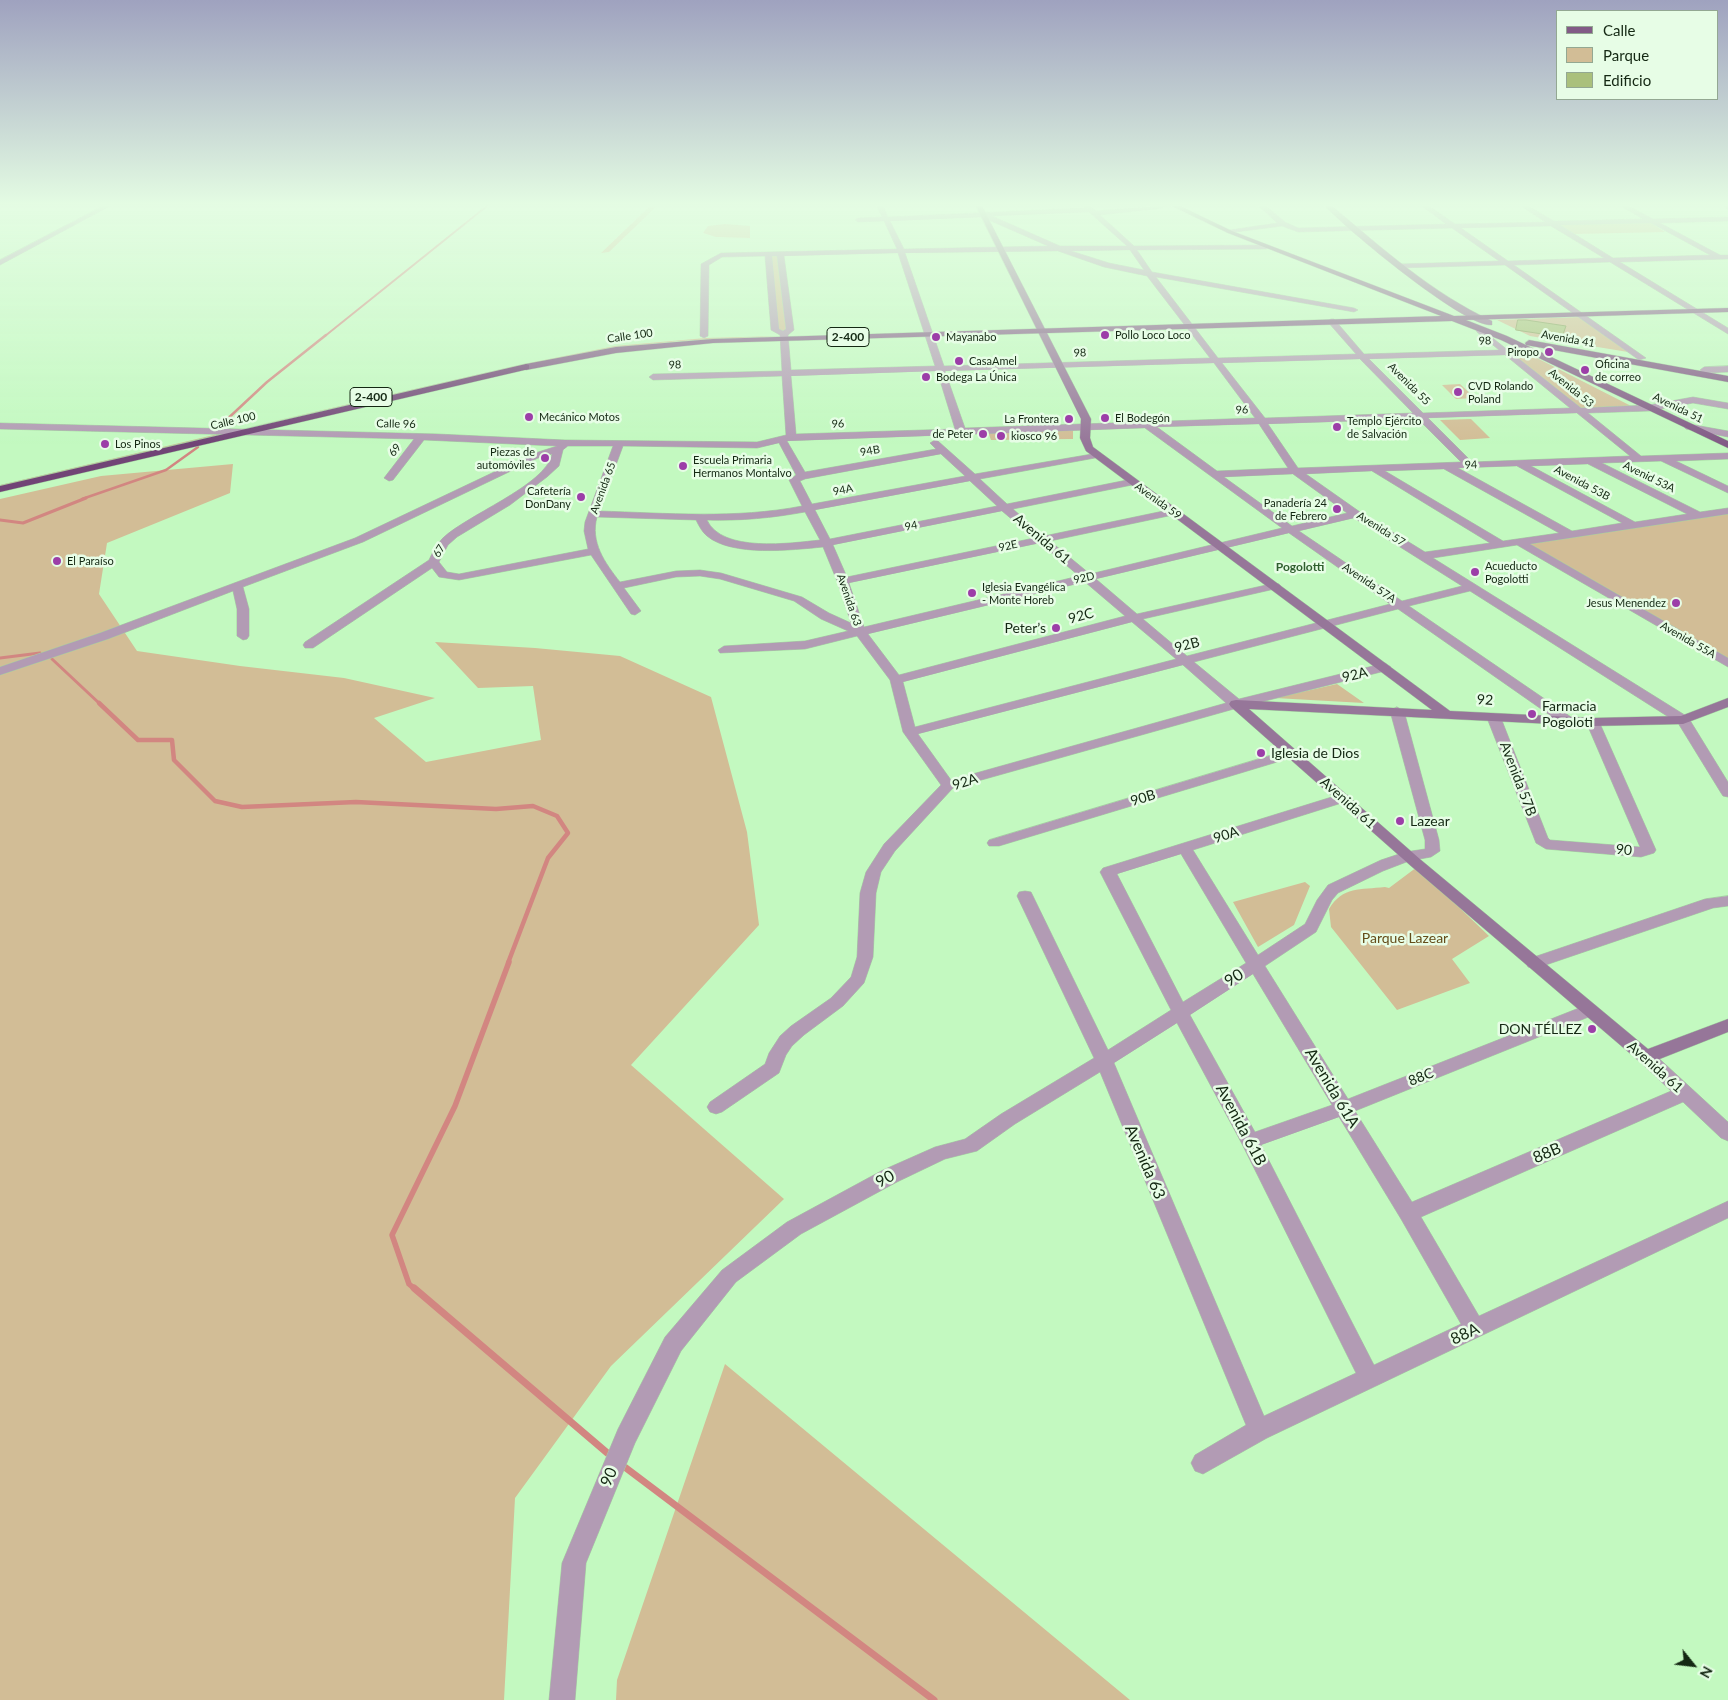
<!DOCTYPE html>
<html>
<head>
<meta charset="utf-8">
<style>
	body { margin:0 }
	#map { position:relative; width:1728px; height:1700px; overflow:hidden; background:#c3f9c0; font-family:Lato,sans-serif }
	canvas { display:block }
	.legend { position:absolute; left:1556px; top:10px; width:162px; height:90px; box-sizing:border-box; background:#e7fde6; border:1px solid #93a892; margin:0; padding:6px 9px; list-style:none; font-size:15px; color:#142813 }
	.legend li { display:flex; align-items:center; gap:10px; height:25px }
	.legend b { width:25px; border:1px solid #93a892 }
	.north { position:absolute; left:1668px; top:1640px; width:50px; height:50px; -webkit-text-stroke:4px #e7fde6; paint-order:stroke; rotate:119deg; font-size:14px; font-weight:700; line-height:20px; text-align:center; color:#142813 }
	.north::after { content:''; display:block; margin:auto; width:18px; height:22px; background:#142813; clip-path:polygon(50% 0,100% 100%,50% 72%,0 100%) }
</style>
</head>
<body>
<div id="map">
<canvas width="1728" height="1700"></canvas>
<ul class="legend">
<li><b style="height:6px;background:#825b86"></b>Calle</li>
<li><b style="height:14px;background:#d2bd96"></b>Parque</li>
<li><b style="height:14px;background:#aac07c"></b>Edificio</li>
</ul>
<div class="north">N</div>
</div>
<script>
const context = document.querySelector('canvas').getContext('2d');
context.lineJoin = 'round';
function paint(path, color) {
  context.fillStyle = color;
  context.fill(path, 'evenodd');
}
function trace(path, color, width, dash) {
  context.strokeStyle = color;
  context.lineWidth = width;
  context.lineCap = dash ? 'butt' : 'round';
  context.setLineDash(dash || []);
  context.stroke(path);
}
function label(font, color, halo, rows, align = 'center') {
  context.font = font + ' Lato,sans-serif';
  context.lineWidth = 5;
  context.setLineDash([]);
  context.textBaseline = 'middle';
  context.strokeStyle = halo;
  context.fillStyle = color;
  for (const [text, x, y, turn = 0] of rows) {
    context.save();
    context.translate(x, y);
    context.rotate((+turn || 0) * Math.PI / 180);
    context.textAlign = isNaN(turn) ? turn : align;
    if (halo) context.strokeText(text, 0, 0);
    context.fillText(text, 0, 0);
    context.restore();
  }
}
paint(new Path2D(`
	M 650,206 L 657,206 L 609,252 L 601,253 Z
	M 1650,222 L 1665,232 L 1575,234 L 1558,225 Z
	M 725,224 L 750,226 L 750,238 L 716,237 L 703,233 L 708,226 Z
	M 770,255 L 778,255 L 787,330 L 783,332 L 778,330 Z
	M 1580,317 L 1628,352 L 1530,336 L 1497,320 Z
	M 781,336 L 680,341 L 615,348 L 525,365 L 231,431 L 524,364 L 615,346 L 706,338 Z
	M 1512,356 L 1533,356 L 1635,408 L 1578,410 Z
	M 1460,384 L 1475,398 L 1456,399 L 1442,385 Z
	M 1471,419 L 1490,438 L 1460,440 L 1440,420 Z
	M 1065,430 L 1073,431 L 1073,439 L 991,440 L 988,432 Z
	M 218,434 L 223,434 L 0,487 L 0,485 Z
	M 233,464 L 230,493 L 107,543 L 99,594 L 137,651 L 240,666 L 344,678 L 435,698 L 374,718 L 426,762 L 541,740 L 533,686 L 478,688 L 435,642 L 535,648 L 620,656 L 711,697 L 747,832 L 759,925 L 631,1065 L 784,1199 L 611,1366 L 515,1498 L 504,1700 L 0,1700 L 0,499 L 101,476 Z
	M 1728,511 L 1728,663 L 1519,542 Z
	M 1337,684 L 1364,703 L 1275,698 Z
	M 1417,867 L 1489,936 L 1452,959 L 1470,983 L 1397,1010 L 1331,927 L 1329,909 C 1343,886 1360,890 1385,887 L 1389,888 Z
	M 1305,882 L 1310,886 L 1294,925 L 1258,947 L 1233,902 Z
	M 725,1364 L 1130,1700 L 616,1700 L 617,1680 Z`), '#d2bd96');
trace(new Path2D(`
	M 325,336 L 487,206`), '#d28681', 2);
trace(new Path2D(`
	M 222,424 L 267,382 L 326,335
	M 82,499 L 166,470 L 198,447`), '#d28681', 2.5);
trace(new Path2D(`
	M 0,520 L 23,523 L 86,498
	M 0,658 L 40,653
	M 52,659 L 100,704`), '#d28681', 3);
trace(new Path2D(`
	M 99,703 L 138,740 L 172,740 L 174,760 L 215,801 L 242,807 L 356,802 L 496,809 L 533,806 L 557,816 L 568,833 L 548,858 L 508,963`), '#d28681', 4.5);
trace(new Path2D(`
	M 416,1290 L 409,1284 L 392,1235 L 455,1106 L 509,962`), '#d28681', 5.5);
trace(new Path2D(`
	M 414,1288 L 612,1457
	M 622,1465 L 934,1700`), '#d28681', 7);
const building = new Path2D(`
	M 1518,320 L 1526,320 L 1566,326 L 1562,337 L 1516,330 Z`);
paint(building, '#aac07c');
trace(building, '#8a9f5c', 1);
const street = new Path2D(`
	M 103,206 L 110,206 L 0,265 L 0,260 Z
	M 877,206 L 883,206 L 888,217 L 1085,208 L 1083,206 L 1090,206 L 1096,211 L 1165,206 L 1162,208 L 1100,215 L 1134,246 L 1266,245 L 1270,247 L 1266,249 L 1137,250 L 1152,272 L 1354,308 L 1358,310 L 1354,312 L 1156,277 L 1218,358 L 1356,354 L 1327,321 L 1331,319 L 1334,319 L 1364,354 L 1499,350 L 1477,332 L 1476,330 L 1480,328 L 1581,408 L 1649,405 L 1693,397 L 1728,403 L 1728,409 L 1693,403 L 1649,411 L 1588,413 L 1641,456 L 1728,453 L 1728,459 L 1676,461 L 1728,486 L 1728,493 L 1661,461 L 1602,463 L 1700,512 L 1728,508 L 1728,514 L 1530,544 L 1728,658 L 1728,667 L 1517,545 L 1433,558 L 1688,717 L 1728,782 L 1728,797 L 1723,796 L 1721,793 L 1678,723 L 1470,591 L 1409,606 L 1574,719 L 1576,722 L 1574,725 L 1564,725 L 1398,609 L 1194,662 L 1239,699 L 1385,663 L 1391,667 L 1389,670 L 1241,707 L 953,788 L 895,851 L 881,872 L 876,893 L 873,957 L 864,983 L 843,1006 L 804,1035 L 792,1046 L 786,1055 L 779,1073 L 722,1112 L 716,1114 L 710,1112 L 707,1107 L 710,1102 L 765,1064 L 769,1053 L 780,1036 L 791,1026 L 831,998 L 851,977 L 857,957 L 860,893 L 866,872 L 884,844 L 941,785 L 903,732 L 890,680 L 857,636 L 805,649 L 720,653 L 718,650 L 724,646 L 805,641 L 848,631 L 821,619 L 794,601 L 720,579 L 700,576 L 676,577 L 624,588 L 641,611 L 635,615 L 631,614 L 591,555 L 459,580 L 439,577 L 432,568 L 313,648 L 305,648 L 303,645 L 305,642 L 429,560 C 432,553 436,546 441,540 C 463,516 546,486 552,454 L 538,458 L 363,542 L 243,587 L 249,609 L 249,636 L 247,639 L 243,640 L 237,636 L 237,609 L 233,591 L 108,639 L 0,675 L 0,667 L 100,633 L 355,538 L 532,454 L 557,446 L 424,440 L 393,480 L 389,481 L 384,478 L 414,439 L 0,429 L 0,423 L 437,434 L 565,440 L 757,442 L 786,435 L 782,376 L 653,380 L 649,377 L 653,374 L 782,371 L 780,335 L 771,330 L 765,256 L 722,257 L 709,265 L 708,336 L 704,338 L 700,336 L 701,264 L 721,253 L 897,249 L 884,221 L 858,222 L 855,220 L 858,218 L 882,217 ZM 1089,212 L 1127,246 L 1060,246 L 992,216 ZM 982,217 L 1048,246 L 904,249 L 890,221 ZM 1130,250 L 1144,270 L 1109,263 L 1071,251 ZM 1058,251 L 1104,267 L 1147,276 L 1210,358 L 944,366 L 905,253 ZM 898,253 L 935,366 L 791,370 L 788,335 L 794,330 L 784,256 ZM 772,256 L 777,256 L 786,329 L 783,331 L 779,329 ZM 1505,355 L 1570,408 L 1423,413 L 1369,359 ZM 1360,359 L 1413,413 L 1265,418 L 1222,363 ZM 1214,363 L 1255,418 L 965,428 L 945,371 ZM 937,371 L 955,429 L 796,434 L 791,376 ZM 1577,413 L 1630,456 L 1472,462 L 1428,418 ZM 1418,419 L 1461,462 L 1298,468 L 1268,424 ZM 1259,424 L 1288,468 L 1217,471 L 1157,427 ZM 1145,428 L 1282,528 L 1090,574 L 1050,541 L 1173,515 L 1178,512 L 1177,510 L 1173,509 L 1044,536 L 1013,509 L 1132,485 L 1137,482 L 1132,479 L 1007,504 L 980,479 L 1095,458 L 1100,455 L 1098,453 L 975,474 L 938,441 L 935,440 L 930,443 L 936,449 L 805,472 L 787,441 ZM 779,443 L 796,475 L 789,480 L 802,506 C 735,519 667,513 599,511 L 623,446 L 757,448 ZM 568,446 L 613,446 L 585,522 L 584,531 L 588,549 L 459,574 L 447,572 L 439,562 L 448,545 L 457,537 L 510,505 L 547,477 L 559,466 L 563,450 ZM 941,454 L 965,476 L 812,504 L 800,481 L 805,479 ZM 1588,464 L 1687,514 L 1635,522 L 1531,466 ZM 1517,466 L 1622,523 L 1572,531 L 1458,468 ZM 1444,469 L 1559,533 L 1503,541 L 1385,471 ZM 1372,471 L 1490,543 L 1425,552 L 1360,512 L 1306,474 ZM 1293,474 L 1347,513 L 1292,526 L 1224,477 ZM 970,481 L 997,506 L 830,539 L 815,510 ZM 1002,511 L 1034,538 L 847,577 L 833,545 ZM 805,512 L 820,540 C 791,543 722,553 707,520 C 741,521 772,518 805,512 ZM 597,517 L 696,520 C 699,526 702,532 707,536 C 732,557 792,550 823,547 L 837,581 L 851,623 L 829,613 L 802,597 L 721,573 L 700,570 L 676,571 L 620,582 C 605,563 590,542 597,517 ZM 1354,518 L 1462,586 L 1402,601 L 1299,531 ZM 1289,533 L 1390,604 L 1187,656 L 1143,619 L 1279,588 L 1281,586 L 1279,584 L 1275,583 L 1137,614 L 1096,579 ZM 1040,543 L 1079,576 L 864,627 L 849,583 ZM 1085,582 L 1125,616 L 899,675 L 868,634 ZM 1132,622 L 1176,659 L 915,727 L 903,682 ZM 1183,665 L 1226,703 L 951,780 L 918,734 Z
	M 1259,206 L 1266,206 L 1285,222 L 1298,228 L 1446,224 L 1422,206 L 1429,206 L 1455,224 L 1545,222 L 1521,206 L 1528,206 L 1554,221 L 1643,219 L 1621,206 L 1628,206 L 1653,219 L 1728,217 L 1728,221 L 1660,223 L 1720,255 L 1728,255 L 1728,259 L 1620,262 L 1728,328 L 1728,334 L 1610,262 L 1514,265 L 1646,358 L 1639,360 L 1505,265 L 1399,268 L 1395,266 L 1399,264 L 1499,261 L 1452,228 L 1298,232 L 1282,226 L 1228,233 L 1227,232 L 1230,230 L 1277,223 ZM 1651,223 L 1710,255 L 1613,258 L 1560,225 ZM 1551,226 L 1604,258 L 1508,261 L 1461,228 Z
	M 1723,206 L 1728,206 L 1728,209 Z
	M 1728,366 L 1728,372 L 1704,373 L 1700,370 L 1704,367 Z
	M 1689,424 L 1728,431 L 1728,437 L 1686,429 L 1684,427 Z
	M 1397,707 L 1404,711 L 1439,840 L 1440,851 L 1431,857 L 1409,861 L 1383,871 L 1338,893 L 1332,900 L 1316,932 L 1265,966 L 1348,1099 L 1584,1006 L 1590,1004 L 1596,1006 L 1599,1010 L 1596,1014 L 1355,1111 L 1412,1202 L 1671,1091 L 1640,1062 L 1637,1057 L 1640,1052 L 1646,1050 L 1652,1052 L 1728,1122 L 1728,1141 L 1721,1138 L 1683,1102 L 1421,1217 L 1479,1316 L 1728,1201 L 1728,1218 L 1267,1438 L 1203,1474 L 1195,1471 L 1191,1463 L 1195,1455 L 1246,1425 L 1100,1072 L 1015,1124 L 977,1151 L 945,1159 L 897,1182 L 801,1234 L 736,1282 L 681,1351 L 635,1443 L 586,1563 L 575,1700 L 549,1700 L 562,1563 L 618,1429 L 665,1337 L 722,1270 L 787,1222 L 883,1170 L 935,1147 L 965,1139 L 1001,1114 L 1094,1058 L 1017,896 L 1019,892 L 1025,891 L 1031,892 L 1033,896 L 1108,1050 L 1171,1010 L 1100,872 L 1103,868 L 1338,795 L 1348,795 L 1350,798 L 1348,801 L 1193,850 L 1258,955 L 1305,924 L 1317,900 L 1328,885 L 1381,860 L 1405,852 L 1425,849 L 1425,840 L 1390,711 ZM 1181,854 L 1246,963 L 1183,1002 L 1117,874 ZM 1253,974 L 1332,1105 L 1255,1132 L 1190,1015 ZM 1177,1023 L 1242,1144 L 1356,1373 L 1264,1416 L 1114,1063 ZM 1339,1117 L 1401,1219 L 1461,1324 L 1374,1365 L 1261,1145 Z
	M 1494,714 L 1501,718 L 1548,838 L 1550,840 L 1640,847 L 1586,722 L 1593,718 L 1598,719 L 1656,850 L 1654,853 L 1641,857 L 1546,849 L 1536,843 L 1487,718 Z
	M 1292,749 L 1299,753 L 1297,756 L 999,846 L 989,846 L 987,843 L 989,840 Z
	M 1728,896 L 1728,906 L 1713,908 L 1534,969 L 1528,967 L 1526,963 L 1528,959 L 1705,899 Z`);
const secondary = new Path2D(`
	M 976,206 L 982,206 L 1091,419 L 1090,438 L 1093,447 L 1450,711 L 1593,718 L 1681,716 L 1728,698 L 1728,707 L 1683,724 L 1593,726 L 1249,709 L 1421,860 L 1648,1049 L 1728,1019 L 1728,1032 L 1652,1062 L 1646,1064 L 1640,1062 L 1411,866 L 1231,707 L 1229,704 L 1231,701 L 1236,700 L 1432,710 L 1086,451 L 1080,438 L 1081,419 Z
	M 1325,206 L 1332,206 C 1382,248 1432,293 1492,321 L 1492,325 C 1465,328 1346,229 1325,206 Z`);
const primary = new Path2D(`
	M 1172,206 L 1180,206 L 1232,231 L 1454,316 L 1728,308 L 1728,312 L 1466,320 L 1507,336 L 1728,441 L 1728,448 L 1501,340 L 1452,321 L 713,343 L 616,353 L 526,370 L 522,367 L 526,364 L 616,347 L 713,339 L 1441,316 L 1228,233 Z
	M 1529,340 L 1728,376 L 1728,382 L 1526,345 L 1525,343 Z`);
const highway = new Path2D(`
	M 526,364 L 529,365 L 529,369 L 0,492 L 0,486 Z`);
trace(street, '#a4d3a1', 1);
trace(secondary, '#a4d3a1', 1);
trace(primary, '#a4d3a1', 1);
trace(highway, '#a4d3a1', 1);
paint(street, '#b29bb4');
paint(secondary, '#967699');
paint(primary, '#825b86');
paint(highway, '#714476');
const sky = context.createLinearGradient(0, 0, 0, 444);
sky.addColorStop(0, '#9fa2bf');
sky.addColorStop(0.46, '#e4fce3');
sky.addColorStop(1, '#e4fce300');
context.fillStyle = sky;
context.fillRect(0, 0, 1728, 444);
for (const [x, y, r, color] of [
	[1105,335,5,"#9c3ea8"],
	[936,337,5,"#9c3ea8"],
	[1549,352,5,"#9c3ea8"],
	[959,361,5,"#9c3ea8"],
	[1585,370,5,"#9c3ea8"],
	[926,377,5,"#9c3ea8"],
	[1458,392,5,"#9c3ea8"],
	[529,417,5,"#9c3ea8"],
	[1105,418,5,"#9c3ea8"],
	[1069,419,5,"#9c3ea8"],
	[1337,427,5,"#9c3ea8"],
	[983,434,5,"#9c3ea8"],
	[1001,436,5,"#9c3ea8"],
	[105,444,5,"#9c3ea8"],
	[545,458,5,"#9c3ea8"],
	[683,466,5,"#9c3ea8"],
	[581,497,5,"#9c3ea8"],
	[1337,509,5,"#9c3ea8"],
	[57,561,5,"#9c3ea8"],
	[1475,572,5,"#9c3ea8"],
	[972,593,5,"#9c3ea8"],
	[1676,603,5,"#9c3ea8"],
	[1056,628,5,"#9c3ea8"],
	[1532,714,5,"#9c3ea8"],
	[1261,753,5,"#9c3ea8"],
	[1400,821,5,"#9c3ea8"],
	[1592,1029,5,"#9c3ea8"]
]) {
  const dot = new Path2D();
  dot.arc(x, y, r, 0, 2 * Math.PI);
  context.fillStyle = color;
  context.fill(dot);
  trace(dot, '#e7fde6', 2);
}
label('11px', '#142813', '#e7fde6', [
	["Pollo Loco Loco",1115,335],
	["Mayanabo",946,337],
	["Piropo",1539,352,"right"],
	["CasaAmel",969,361],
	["Oficina",1595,364],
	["de correo",1595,377],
	["Bodega La Única",936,377],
	["CVD Rolando",1468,386],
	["Poland",1468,399],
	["Mecánico Motos",539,417],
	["El Bodegón",1115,418],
	["La Frontera",1059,419,"right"],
	["Templo Ejército",1347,421],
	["de Salvación",1347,434],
	["de Peter",973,434,"right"],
	["kiosco 96",1011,436],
	["Los Pinos",115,444],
	["Piezas de",535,452,"right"],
	["automóviles",535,465,"right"],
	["Escuela Primaria",693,460],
	["Hermanos Montalvo",693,473],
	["Cafetería",571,491,"right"],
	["DonDany",571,504,"right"],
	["Panadería 24",1327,503,"right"],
	["de Febrero",1327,516,"right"],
	["El Paraíso",67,561],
	["Acueducto",1485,566],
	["Pogolotti",1485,579],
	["Iglesia Evangélica",982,587],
	["- Monte Horeb",982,600],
	["Jesus Menendez",1666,603,"right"]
], 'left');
label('11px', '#142813', '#e7fde6', [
	["Calle 100",630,336,-8],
	["Avenida 41",1568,339,10],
	["98",1485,341,-2],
	["98",1080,353,-2],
	["98",675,365,-2],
	["Avenida 55",1409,384,45],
	["Avenida 53",1571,388,39],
	["Avenida 51",1678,408,26],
	["96",1242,410,-2],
	["Calle 100",233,421,-13],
	["Calle 96",396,424,1],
	["96",838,424,-2],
	["69",395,450,-52],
	["94B",870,451,-10],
	["94",1471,465,-2],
	["Avenid 53A",1649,477,26],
	["Avenida 53B",1582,483,28],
	["Avenida 65",603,488,-70],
	["94A",843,490,-11],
	["Avenida 59",1158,501,36],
	["94",911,526,-11],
	["Avenida 57",1381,529,32],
	["92E",1008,546,-12],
	["67",439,551,-58],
	["92D",1084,578,-13],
	["Avenida 57A",1369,583,34],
	["Avenida 63",849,600,71],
	["Avenida 55A",1688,640,30]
]);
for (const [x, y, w] of [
	[848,337,42],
	[371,397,42]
]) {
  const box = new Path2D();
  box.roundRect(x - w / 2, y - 9.5, w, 19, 4);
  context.fillStyle = '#e7fde6';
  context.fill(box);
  trace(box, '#142813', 1);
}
label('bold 12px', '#142813', null, [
	["2-400",848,337],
	["2-400",371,397]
]);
label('bold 12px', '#2f5f2e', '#e7fde6', [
	["Pogolotti",1300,567]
]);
label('14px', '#142813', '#e7fde6', [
	["Avenida 61",1042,539,40],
	["92C",1081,616,-15],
	["92B",1187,645,-15],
	["92A",1355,675,-14],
	["92",1485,700,4],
	["Avenida 57B",1518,779,69],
	["92A",965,782,-18],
	["90B",1143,798,-17],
	["Avenida 61",1348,803,42],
	["90A",1226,835,-18],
	["90",1624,850,5],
	["Avenida 61",1655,1067,42],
	["88C",1421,1077,-22]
]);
label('14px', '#142813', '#e7fde6', [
	["Peter’s",1046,628,"right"],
	["Farmacia",1542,706],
	["Pogoloti",1542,722],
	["Iglesia de Dios",1271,753],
	["Lazear",1410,821],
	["DON TÉLLEZ",1582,1029,"right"]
], 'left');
label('14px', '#644c19', '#e7fde6', [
	["Parque Lazear",1405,938]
]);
label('16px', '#142813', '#e7fde6', [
	["90",1234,978,-32],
	["Avenida 61A",1332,1088,59],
	["Avenida 61B",1241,1125,62],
	["88B",1547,1153,-23],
	["Avenida 63",1145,1162,67],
	["90",885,1179,-28],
	["88A",1465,1334,-25],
	["90",609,1477,-67]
]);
</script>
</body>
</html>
